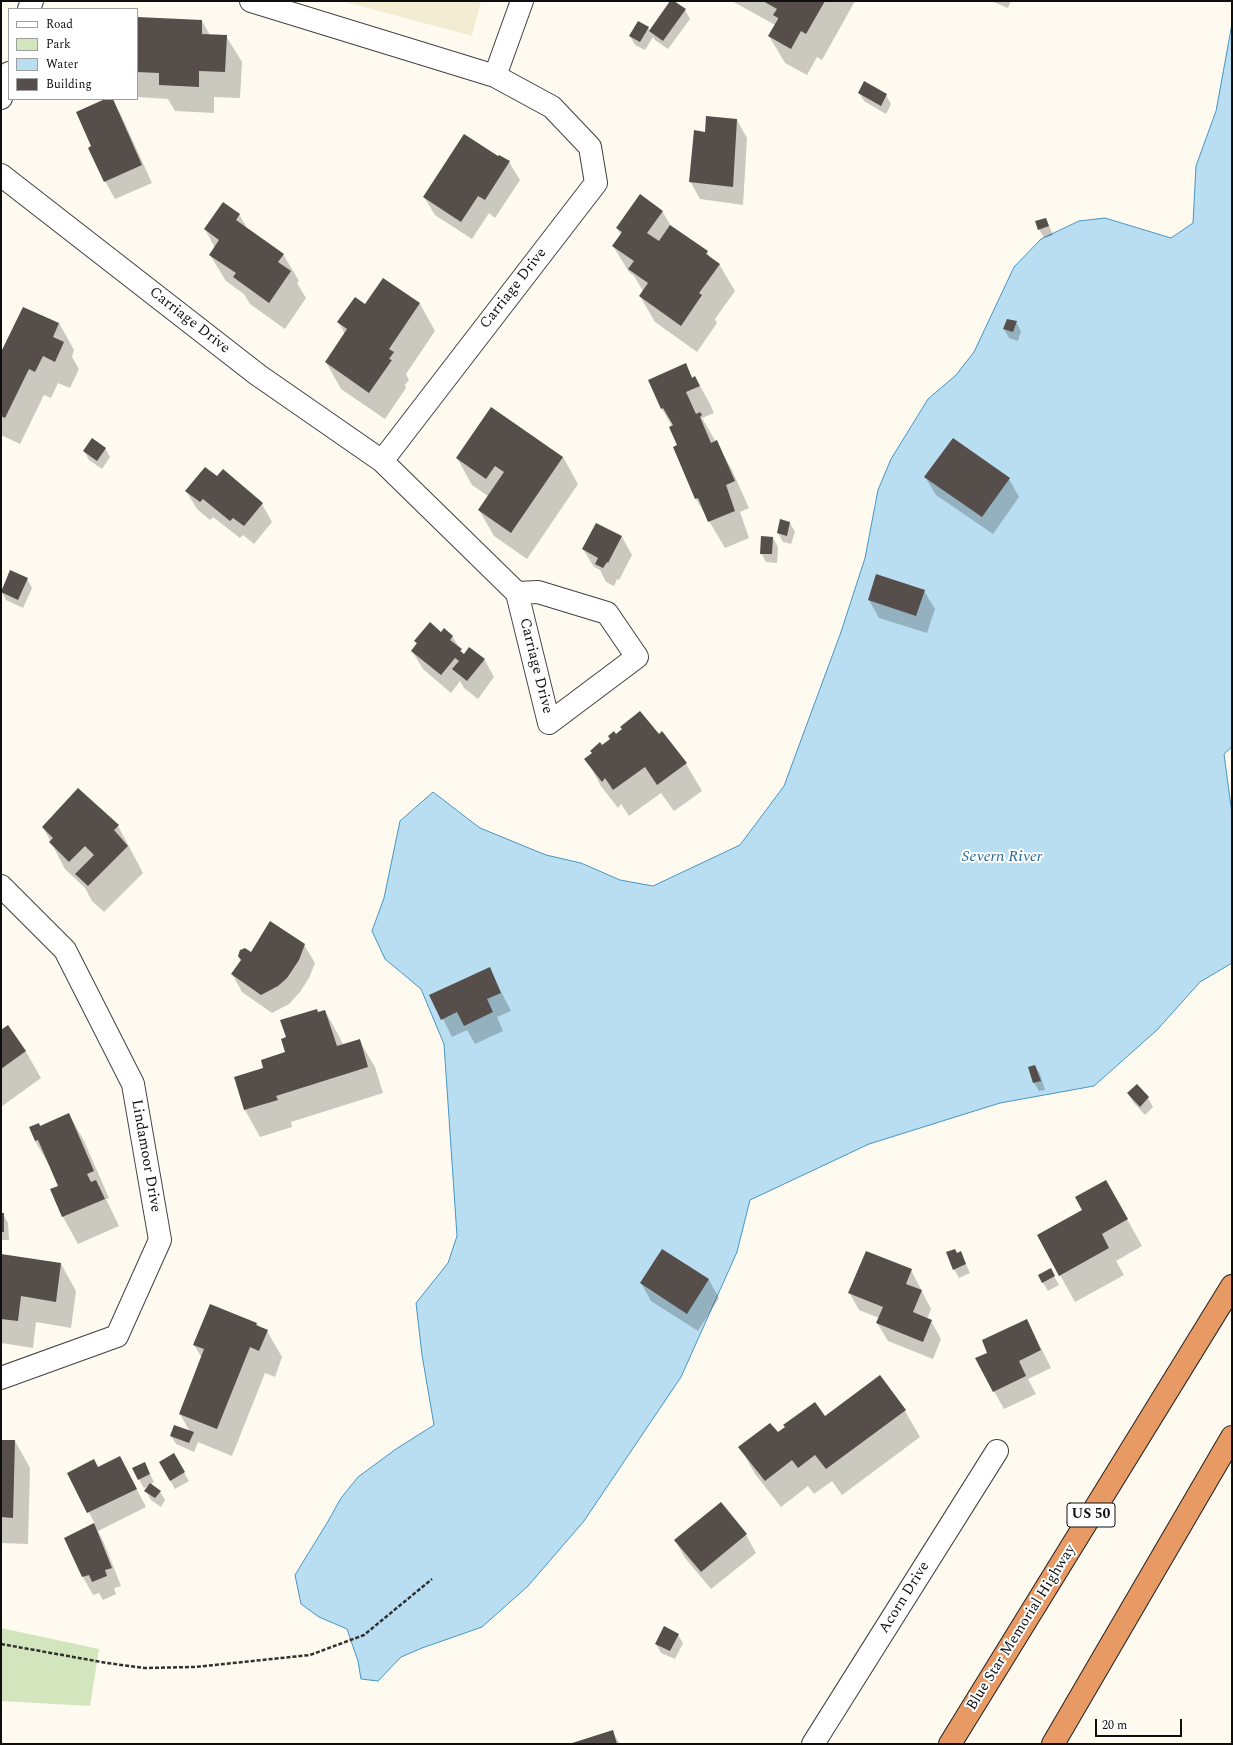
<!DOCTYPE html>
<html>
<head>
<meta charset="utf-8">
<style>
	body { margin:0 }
	#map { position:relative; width:1233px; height:1745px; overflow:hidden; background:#fefaf0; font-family:Spectral,serif }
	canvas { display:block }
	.frame { position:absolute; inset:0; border:2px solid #0e0e0e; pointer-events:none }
	.legend { position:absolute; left:8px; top:8px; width:130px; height:92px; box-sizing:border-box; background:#fff; border:1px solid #9f9f9f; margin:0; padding:5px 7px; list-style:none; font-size:12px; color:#0e0e0e }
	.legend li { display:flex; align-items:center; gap:8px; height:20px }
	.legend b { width:20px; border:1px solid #9f9f9f }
	.scale { position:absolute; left:1095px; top:1719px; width:87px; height:18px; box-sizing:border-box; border:2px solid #0e0e0e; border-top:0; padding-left:5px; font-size:12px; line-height:14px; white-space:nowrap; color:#0e0e0e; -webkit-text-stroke:3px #fff; paint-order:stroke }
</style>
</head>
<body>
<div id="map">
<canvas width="1233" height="1745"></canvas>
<div class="frame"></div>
<ul class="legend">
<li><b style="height:5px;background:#fff"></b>Road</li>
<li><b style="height:11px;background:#d3e5bc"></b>Park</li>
<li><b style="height:11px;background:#b9def1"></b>Water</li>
<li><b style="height:11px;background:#554e4b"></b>Building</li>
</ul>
<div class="scale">20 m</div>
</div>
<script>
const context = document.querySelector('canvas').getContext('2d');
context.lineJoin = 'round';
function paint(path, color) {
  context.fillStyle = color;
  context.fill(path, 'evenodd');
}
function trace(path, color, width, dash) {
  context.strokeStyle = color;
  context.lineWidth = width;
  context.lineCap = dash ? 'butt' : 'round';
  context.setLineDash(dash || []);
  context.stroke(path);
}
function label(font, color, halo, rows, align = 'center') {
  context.font = font + ' Spectral,serif';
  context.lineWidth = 4;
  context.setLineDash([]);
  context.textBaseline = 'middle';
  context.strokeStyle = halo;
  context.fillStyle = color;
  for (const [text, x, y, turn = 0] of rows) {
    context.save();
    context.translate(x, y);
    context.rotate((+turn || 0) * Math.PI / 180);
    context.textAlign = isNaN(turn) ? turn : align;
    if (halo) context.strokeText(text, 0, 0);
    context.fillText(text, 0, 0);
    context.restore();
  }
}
paint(new Path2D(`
	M 342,1 L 481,1 L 472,36 Z`), '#f2edd2');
paint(new Path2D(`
	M 1,1628 L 99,1649 L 90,1706 L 1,1701 Z`), '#d3e5bc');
const water = new Path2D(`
	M 1232,24 L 1232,747 L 1224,754 L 1232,814 L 1232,963 L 1200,982 L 1157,1030 L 1094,1086 L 1000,1103 L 869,1144 L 750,1200 L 737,1252 L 681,1377 L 584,1521 L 528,1586 L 482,1627 L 422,1648 L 401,1657 L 378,1681 L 361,1679 L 358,1661 L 347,1629 L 319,1617 L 301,1604 L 295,1575 L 327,1523 L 341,1498 L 358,1477 L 396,1449 L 434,1425 L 422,1355 L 416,1303 L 448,1263 L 457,1236 L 444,1044 L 421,989 L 385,959 L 372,931 L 384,898 L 400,821 L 433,792 L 480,828 L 546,855 L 581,863 L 620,880 L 653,886 L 740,845 L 784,786 L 841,632 L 865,558 L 878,490 L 891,459 L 928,399 L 956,375 L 974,352 L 1014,267 L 1041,239 L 1079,221 L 1105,218 L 1171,238 L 1193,223 L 1196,166 L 1216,111 Z`);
paint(water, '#b9def1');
trace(water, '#4696c1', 1);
paint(new Path2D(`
	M 671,1 L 685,10 L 690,19 L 668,49 L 655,40 L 653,37 L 645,50 L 635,45 L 630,36 L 648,28 L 650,31 Z
	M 732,1 L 855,1 L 822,60 L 817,57 L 807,75 L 785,63 L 769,36 L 775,25 Z
	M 991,1 L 1011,1 L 1008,8 Z
	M 137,18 L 202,21 L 210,35 L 226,36 L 242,62 L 240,98 L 214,97 L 214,113 L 175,111 L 168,99 L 137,97 Z
	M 859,93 L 886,95 L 891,104 L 886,114 L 864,101 Z
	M 107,99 L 112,99 L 121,115 L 152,183 L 115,199 L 105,181 L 93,146 Z
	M 737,120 L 747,138 L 743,205 L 700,199 L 690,181 L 706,133 Z
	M 499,156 L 509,162 L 520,180 L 495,218 L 489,213 L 472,239 L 435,215 L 424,197 Z
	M 662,211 L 671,226 L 707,252 L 711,258 L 719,264 L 735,291 L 715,319 L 717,323 L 697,352 L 655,322 L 640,296 L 643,291 L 634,276 L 629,272 L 613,246 L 621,235 L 617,228 Z
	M 239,214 L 248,230 L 283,254 L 299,281 L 297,283 L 306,298 L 285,329 L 250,304 L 244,294 L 226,281 L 210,255 L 215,248 L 205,229 Z
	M 1046,219 L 1053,235 L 1044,238 L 1039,229 Z
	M 383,279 L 420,304 L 435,331 L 406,374 L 409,380 L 405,385 L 406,388 L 385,419 L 341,389 L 326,362 L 345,334 L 338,322 L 365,306 Z
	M 1016,322 L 1021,331 L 1018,341 L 1009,338 L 1004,329 Z
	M 59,323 L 74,350 L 72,357 L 79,369 L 70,388 L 58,383 L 51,398 L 44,395 L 20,444 L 1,435 L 1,355 Z
	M 685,365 L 693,378 L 695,377 L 710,404 L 714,413 L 702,418 L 731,468 L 749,508 L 740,512 L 749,538 L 725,548 L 696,499 L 674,448 L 678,446 L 672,426 L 662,409 L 650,381 Z
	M 105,448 L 110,457 L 102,469 L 89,460 L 84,451 Z
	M 563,457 L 578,484 L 527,559 L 494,536 L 479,510 L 488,496 L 472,485 L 457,458 Z
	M 925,477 L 1009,479 L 1019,497 L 993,534 L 936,495 Z
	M 217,478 L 262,504 L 272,522 L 254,544 L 243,535 L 240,538 L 213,517 L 210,520 L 197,509 L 186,491 Z
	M 781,521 L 790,523 L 795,532 L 791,544 L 783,542 L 778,533 Z
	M 596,524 L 622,537 L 632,555 L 619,580 L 617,579 L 614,586 L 606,582 L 600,570 L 594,567 L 583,549 Z
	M 773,538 L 778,547 L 777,563 L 766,562 L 761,553 Z
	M 11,571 L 27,579 L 32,588 L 23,608 L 6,600 L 1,591 Z
	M 924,591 L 935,609 L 927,633 L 879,618 L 869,600 Z
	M 441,633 L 452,636 L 464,655 L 484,659 L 494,677 L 478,699 L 464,688 L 460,681 L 451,693 L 423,669 L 412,651 L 418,645 L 415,641 Z
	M 662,733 L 686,764 L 702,791 L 674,811 L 661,793 L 629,816 L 621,804 L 618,808 L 601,786 L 586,759 L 616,735 L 659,735 Z
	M 118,826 L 143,873 L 104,912 L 92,901 L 85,888 L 65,869 L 43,827 Z
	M 304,945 L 315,963 L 309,978 L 300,992 L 289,1004 L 272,1013 L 242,992 L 232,974 L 242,960 L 251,953 Z
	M 489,968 L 511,1011 L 497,1017 L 503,1031 L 475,1044 L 467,1030 L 452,1037 L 431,995 Z
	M 317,1010 L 319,1013 L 325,1011 L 340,1038 L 343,1045 L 359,1040 L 375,1067 L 383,1093 L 291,1122 L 292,1127 L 260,1137 L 245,1110 L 235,1078 L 265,1069 L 286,1053 L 287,1038 Z
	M 8,1027 L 26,1052 L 41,1078 L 1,1107 L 1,1031 Z
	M 1035,1066 L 1040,1074 L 1045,1090 L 1039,1091 L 1034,1083 Z
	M 1137,1085 L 1148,1098 L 1153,1107 L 1145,1115 L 1133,1102 L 1128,1093 Z
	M 69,1114 L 84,1141 L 109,1198 L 106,1199 L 119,1226 L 78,1244 L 63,1217 L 51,1189 L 59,1186 L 51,1168 L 35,1141 Z
	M 1121,1208 L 1142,1246 L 1116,1261 L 1124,1275 L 1075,1302 L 1060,1275 Z
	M 1,1214 L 3,1214 L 8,1223 L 9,1240 L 1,1240 Z
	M 662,1250 L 709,1280 L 719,1298 L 698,1331 L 651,1301 L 641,1283 Z
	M 960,1252 L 970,1273 L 959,1278 L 954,1269 L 957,1254 Z
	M 1,1255 L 61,1264 L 76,1291 L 71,1328 L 36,1322 L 33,1348 L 1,1343 Z
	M 1050,1269 L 1059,1285 L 1048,1291 L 1039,1276 Z
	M 911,1270 L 931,1309 L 927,1319 L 931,1321 L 941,1339 L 933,1359 L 888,1341 L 877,1323 L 879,1318 L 859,1310 L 849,1292 Z
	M 210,1305 L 257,1324 L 259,1327 L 267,1331 L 282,1357 L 275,1377 L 265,1373 L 232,1456 L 198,1442 L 194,1452 L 176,1444 L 171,1436 L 190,1432 L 180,1414 L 202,1358 L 194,1345 Z
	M 1027,1320 L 1051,1368 L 1028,1379 L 1036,1394 L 1004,1409 L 994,1391 L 989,1353 Z
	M 905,1411 L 920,1437 L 842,1495 L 832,1481 L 814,1494 L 808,1486 L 781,1507 L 755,1474 L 740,1447 L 825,1417 Z
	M 1,1441 L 15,1441 L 30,1468 L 28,1544 L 1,1543 Z
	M 174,1455 L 189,1481 L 175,1489 L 160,1463 Z
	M 120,1457 L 146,1507 L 98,1531 L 104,1543 L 121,1586 L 114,1588 L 116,1594 L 103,1600 L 99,1593 L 93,1595 L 83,1577 L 66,1539 L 95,1524 L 69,1473 L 98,1468 Z
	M 144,1463 L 154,1482 L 150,1485 L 160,1492 L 165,1500 L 161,1507 L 151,1500 L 146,1491 L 150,1485 L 144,1488 L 139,1479 Z
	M 721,1504 L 746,1535 L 756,1553 L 711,1589 L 685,1558 L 675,1540 Z
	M 678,1635 L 683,1643 L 675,1659 L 661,1653 L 656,1644 Z
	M 612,1731 L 620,1744 L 571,1744 Z`), '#0003');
paint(new Path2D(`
	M 670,1 L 674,1 L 686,9 L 663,41 L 649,31 Z
	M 763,1 L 825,1 L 806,34 L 801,31 L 791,49 L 768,36 L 778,19 L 778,18 L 773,15 L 777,9 Z
	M 137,17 L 202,20 L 202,34 L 227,35 L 225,72 L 199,71 L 199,87 L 159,85 L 159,73 L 137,72 Z
	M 638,21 L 649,27 L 640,42 L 629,36 Z
	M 864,81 L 887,94 L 881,106 L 858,93 Z
	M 105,99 L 113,99 L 142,165 L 104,182 L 88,148 L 91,146 L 76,112 Z
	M 706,116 L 737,119 L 733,187 L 689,182 L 694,130 L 705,132 Z
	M 464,134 L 498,156 L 499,155 L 510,161 L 485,200 L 478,196 L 461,222 L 423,197 Z
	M 640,194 L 663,211 L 647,233 L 659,241 L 670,225 L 708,251 L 706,254 L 720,264 L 699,293 L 702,295 L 681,326 L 639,296 L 648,283 L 628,269 L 634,261 L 612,246 L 622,232 L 616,228 Z
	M 223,202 L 240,214 L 236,220 L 284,254 L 278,262 L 291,271 L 269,303 L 233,277 L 236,273 L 209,255 L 219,240 L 204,229 Z
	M 1046,218 L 1049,226 L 1038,230 L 1035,221 Z
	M 383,278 L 420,303 L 389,349 L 394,352 L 389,359 L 392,360 L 369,393 L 325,362 L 347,329 L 337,322 L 355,297 L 365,304 Z
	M 23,307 L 59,323 L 53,337 L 64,342 L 55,362 L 43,356 L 35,372 L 29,369 L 5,418 L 1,416 L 1,352 Z
	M 1007,319 L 1017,321 L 1013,332 L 1003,329 Z
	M 686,363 L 692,378 L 695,376 L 700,386 L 686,392 L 696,414 L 700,412 L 702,415 L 700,417 L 711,443 L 717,440 L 735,481 L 726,485 L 735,511 L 708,522 L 698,498 L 695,499 L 673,447 L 677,445 L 669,427 L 673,425 L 663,408 L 661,409 L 648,380 Z
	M 491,407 L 563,457 L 511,533 L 478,510 L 504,472 L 495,466 L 486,479 L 456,458 Z
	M 92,438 L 106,448 L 97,461 L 83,451 Z
	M 953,438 L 1010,478 L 982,517 L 924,477 Z
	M 205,467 L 217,476 L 223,469 L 263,503 L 244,526 L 233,518 L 230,521 L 203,499 L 200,502 L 185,491 Z
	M 780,519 L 790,522 L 787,536 L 777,533 Z
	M 596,523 L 622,536 L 609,561 L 608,563 L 607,562 L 603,568 L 595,564 L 598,558 L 582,549 Z
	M 761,536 L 773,537 L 772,554 L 760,554 Z
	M 10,570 L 28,578 L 18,600 L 1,592 Z
	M 876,574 L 925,590 L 916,616 L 868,600 Z
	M 430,622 L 441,632 L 444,628 L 453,636 L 450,640 L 462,649 L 460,651 L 464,654 L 469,647 L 485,659 L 467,681 L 452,669 L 459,661 L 455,658 L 441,675 L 411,651 L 417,643 L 414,641 Z
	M 640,711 L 659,734 L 662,731 L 687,763 L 657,785 L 645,767 L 613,790 L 605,778 L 602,782 L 584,759 L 592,753 L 590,751 L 600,742 L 602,745 L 610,739 L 608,736 L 614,731 L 616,734 L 622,729 L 620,727 Z
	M 78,788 L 119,825 L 114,830 L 128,846 L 88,886 L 75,874 L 94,855 L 85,846 L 69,862 L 49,842 L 53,838 L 42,827 Z
	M 270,921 L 305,944 L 299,960 L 287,978 L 278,986 L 261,995 L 231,974 L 241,960 L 238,956 L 240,950 L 245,948 L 251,952 Z
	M 490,967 L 501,993 L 487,999 L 493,1012 L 464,1026 L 457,1012 L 441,1020 L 429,995 Z
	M 317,1009 L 318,1012 L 325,1010 L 337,1046 L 360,1039 L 368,1067 L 276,1096 L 278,1100 L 244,1110 L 234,1077 L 263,1068 L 261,1060 L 285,1052 L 281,1039 L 286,1037 L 280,1020 Z
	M 8,1025 L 26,1051 L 1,1069 L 1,1030 Z
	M 1035,1065 L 1041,1081 L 1033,1083 L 1028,1067 Z
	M 1137,1084 L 1149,1097 L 1140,1107 L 1127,1093 Z
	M 69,1113 L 94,1171 L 87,1174 L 91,1182 L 96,1180 L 105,1199 L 62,1217 L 50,1189 L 58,1186 L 38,1140 L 35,1141 L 29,1127 L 39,1123 L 40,1126 Z
	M 1106,1180 L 1128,1219 L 1102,1234 L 1109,1248 L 1059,1276 L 1037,1235 L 1082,1210 L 1075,1197 Z
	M 1,1213 L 4,1213 L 4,1232 L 1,1232 Z
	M 662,1249 L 709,1279 L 687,1314 L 640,1283 Z
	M 955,1249 L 957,1253 L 961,1251 L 966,1264 L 953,1270 L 946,1252 Z
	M 866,1251 L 912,1269 L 906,1284 L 922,1290 L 913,1312 L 932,1320 L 923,1342 L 876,1323 L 883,1307 L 848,1293 Z
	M 1,1254 L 61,1263 L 56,1302 L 21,1296 L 18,1321 L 1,1319 Z
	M 1051,1268 L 1055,1276 L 1042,1283 L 1038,1275 Z
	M 210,1304 L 257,1323 L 256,1325 L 268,1330 L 259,1351 L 250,1347 L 217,1429 L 179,1414 L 204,1349 L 193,1345 Z
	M 1027,1319 L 1041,1350 L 1019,1361 L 1026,1376 L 993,1392 L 975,1358 L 987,1353 L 982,1340 Z
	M 880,1375 L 906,1410 L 826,1469 L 815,1455 L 798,1468 L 792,1460 L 765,1481 L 738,1447 L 770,1423 L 778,1432 L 785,1427 L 783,1425 L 815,1402 L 825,1416 Z
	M 174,1425 L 194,1432 L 189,1443 L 170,1436 Z
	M 1,1440 L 15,1440 L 13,1518 L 1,1517 Z
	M 174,1453 L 185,1472 L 170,1481 L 159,1462 Z
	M 120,1456 L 137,1489 L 87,1513 L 67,1473 L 94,1459 L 98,1467 Z
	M 145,1462 L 150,1474 L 138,1480 L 132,1468 Z
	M 150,1483 L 161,1491 L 155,1498 L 144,1491 Z
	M 721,1502 L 747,1534 L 701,1572 L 674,1540 Z
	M 94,1523 L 112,1568 L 105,1570 L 107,1576 L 92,1582 L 89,1575 L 82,1577 L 64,1538 Z
	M 664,1626 L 679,1634 L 670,1651 L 655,1644 Z
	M 613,1730 L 617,1744 L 569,1744 Z`), '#554e4b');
const street = new Path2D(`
	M 251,1 L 495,76 L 552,107 L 590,147 L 596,183 L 382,461 L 517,593 L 549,723 L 637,657 L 607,613 L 538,592 L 517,593
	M 29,9 L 32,1
	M 495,76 L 522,1
	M 1,98 L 9,73
	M 1,175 L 258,375 L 382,461
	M 1,886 L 65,950 L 133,1084 L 160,1240 L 117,1336 L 1,1378
	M 813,1744 L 997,1451`);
const highway = new Path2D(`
	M 950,1744 L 1232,1286
	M 1053,1744 L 1232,1437`);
trace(street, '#414141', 24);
trace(highway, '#1f1f1f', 24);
trace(new Path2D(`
	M 1,1644 L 107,1663 L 144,1668 L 195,1667 L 310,1655 L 364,1635 L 432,1579`), '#303030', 2.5, [4, 2]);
trace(street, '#fff', 22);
trace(highway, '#e79a64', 22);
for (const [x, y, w] of [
	[1091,1515,48]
]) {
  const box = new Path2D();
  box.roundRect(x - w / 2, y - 12, w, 24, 3);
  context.fillStyle = '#fff';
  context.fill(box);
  trace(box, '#0e0e0e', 1);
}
label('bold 14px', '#0e0e0e', null, [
	["US 50",1091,1515]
]);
label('15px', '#0e0e0e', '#fff', [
	["Carriage Drive",514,289,-52],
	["Carriage Drive",189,321,38],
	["Carriage Drive",535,666,76],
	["Lindamoor Drive",145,1156,80],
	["Acorn Drive",905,1598,-58],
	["Blue Star Memorial Highway",1022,1628,-58]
]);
label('italic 16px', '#226894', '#fff', [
	["Severn River",1002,858]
]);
</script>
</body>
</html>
